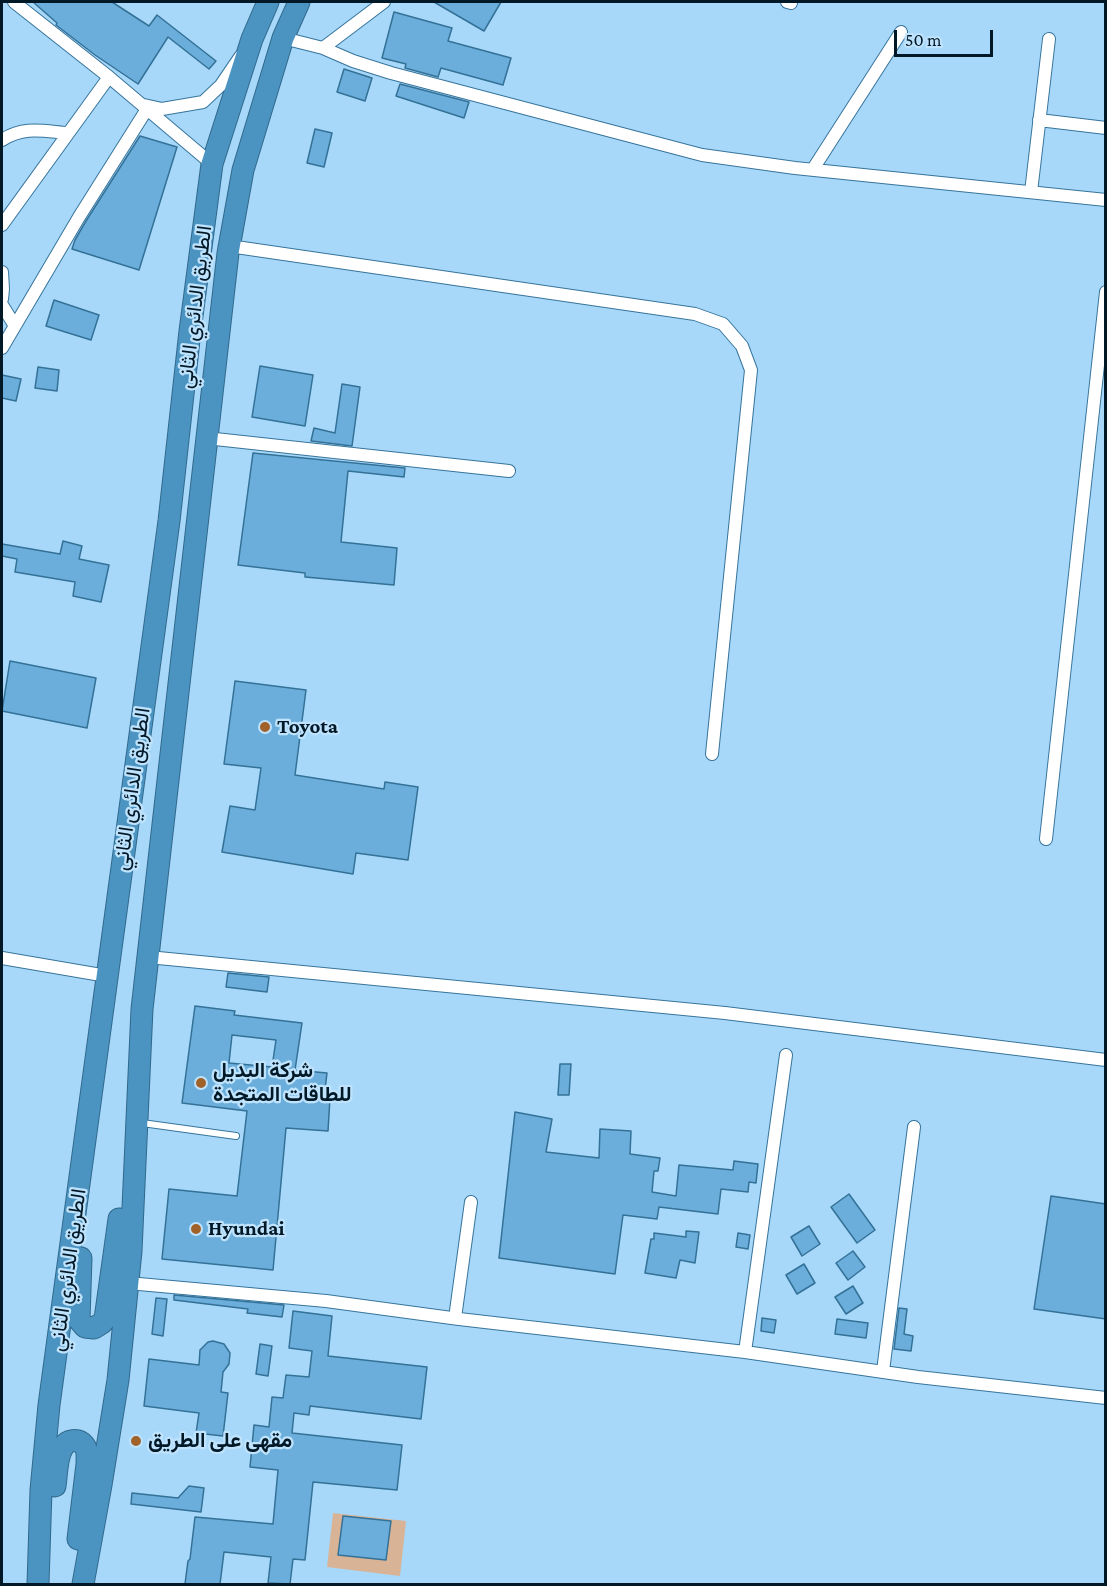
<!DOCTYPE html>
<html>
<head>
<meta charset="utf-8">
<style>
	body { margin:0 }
	#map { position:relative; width:1107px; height:1586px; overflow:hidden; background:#a7d8fa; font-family:"Crimson Pro",serif }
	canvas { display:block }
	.frame { position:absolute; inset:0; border:3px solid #011827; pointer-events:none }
	.scale { position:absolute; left:894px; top:30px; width:99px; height:27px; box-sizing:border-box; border:3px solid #011827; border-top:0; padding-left:8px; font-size:18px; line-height:21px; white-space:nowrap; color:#011827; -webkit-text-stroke:4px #bfe3fd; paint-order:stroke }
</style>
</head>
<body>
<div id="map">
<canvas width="1107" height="1586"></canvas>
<div class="frame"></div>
<div class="scale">50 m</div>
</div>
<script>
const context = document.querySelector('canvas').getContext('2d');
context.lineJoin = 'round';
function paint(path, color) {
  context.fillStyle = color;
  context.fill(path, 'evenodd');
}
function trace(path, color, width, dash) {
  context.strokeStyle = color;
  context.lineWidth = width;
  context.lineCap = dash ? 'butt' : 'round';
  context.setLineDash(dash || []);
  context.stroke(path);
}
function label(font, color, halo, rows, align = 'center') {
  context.font = font + ' "Crimson Pro",Vazirmatn,serif';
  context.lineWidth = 4.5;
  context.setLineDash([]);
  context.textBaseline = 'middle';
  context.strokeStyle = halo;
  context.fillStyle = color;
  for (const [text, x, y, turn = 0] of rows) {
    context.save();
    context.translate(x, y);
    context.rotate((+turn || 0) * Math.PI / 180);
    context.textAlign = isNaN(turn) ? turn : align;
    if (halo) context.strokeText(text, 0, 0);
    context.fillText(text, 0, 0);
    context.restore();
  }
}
paint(new Path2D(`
	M 333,1513 L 406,1521 L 400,1576 L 327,1567 Z`), '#d9b396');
const building = new Path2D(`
	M 33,2 L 112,2 L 149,26 L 157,15 L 216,61 L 209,69 L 168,37 L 138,84 L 95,55 L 56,25 L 57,23 Z
	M 434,2 L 501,2 L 484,31 Z
	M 394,12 L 452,28 L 448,41 L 511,58 L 503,85 L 441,68 L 438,77 L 405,68 L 406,64 L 382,58 Z
	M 344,69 L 372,78 L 365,101 L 337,92 Z
	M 400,84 L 469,102 L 464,118 L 396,96 Z
	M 315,129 L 332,133 L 324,167 L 307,163 Z
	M 140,136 L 177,147 L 139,270 L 72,249 L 75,240 L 86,221 Z
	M 54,300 L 99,315 L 91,340 L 46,326 Z
	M 260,366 L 313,375 L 305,426 L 252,417 Z
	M 38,367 L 59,370 L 57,391 L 35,388 Z
	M 2,375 L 21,379 L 16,401 L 2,398 Z
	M 342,384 L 360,387 L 352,446 L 311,441 L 314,428 L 335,433 Z
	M 253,453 L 405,468 L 404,477 L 348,471 L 341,542 L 397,548 L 394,585 L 305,577 L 305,573 L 238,565 Z
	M 63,541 L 82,546 L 79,559 L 109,565 L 101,602 L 73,596 L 75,582 L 15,572 L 17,559 L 2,556 L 2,544 L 60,554 Z
	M 10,661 L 96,678 L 87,728 L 2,711 Z
	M 235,681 L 306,690 L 295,775 L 384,789 L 385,782 L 418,787 L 408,860 L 356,853 L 353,874 L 222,852 L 230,806 L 255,810 L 261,768 L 224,764 Z
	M 228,973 L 269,977 L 267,992 L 226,987 Z
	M 195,1006 L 235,1011 L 234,1015 L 302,1023 L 295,1070 L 327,1073 L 324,1098 L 330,1098 L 328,1131 L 286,1128 L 273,1270 L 162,1259 L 169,1189 L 237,1196 L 247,1111 L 182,1103 ZM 232,1035 L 276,1040 L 272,1067 L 229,1063 Z
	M 560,1064 L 571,1064 L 569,1095 L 558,1095 Z
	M 515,1112 L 552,1119 L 546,1152 L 599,1158 L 600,1129 L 631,1131 L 630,1154 L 660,1158 L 658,1171 L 654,1171 L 652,1192 L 676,1196 L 679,1165 L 733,1170 L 734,1161 L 758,1164 L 756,1183 L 749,1182 L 748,1192 L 721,1189 L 718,1214 L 659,1207 L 657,1219 L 623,1215 L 615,1274 L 499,1258 Z
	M 849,1194 L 875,1230 L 857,1243 L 831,1207 Z
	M 1051,1196 L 1106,1204 L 1106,1319 L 1034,1309 Z
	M 809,1226 L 820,1244 L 802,1256 L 791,1237 Z
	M 686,1231 L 699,1232 L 695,1263 L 680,1260 L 676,1278 L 645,1273 L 651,1239 L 654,1239 L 654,1233 L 686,1237 Z
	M 738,1233 L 750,1235 L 748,1249 L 736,1247 Z
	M 853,1251 L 865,1267 L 848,1280 L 836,1263 Z
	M 804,1264 L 815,1283 L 797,1294 L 786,1275 Z
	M 853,1286 L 863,1303 L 846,1314 L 835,1297 Z
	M 174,1295 L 284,1305 L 282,1317 L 247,1313 L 248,1309 L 174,1300 Z
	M 156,1298 L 167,1299 L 163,1336 L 152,1334 Z
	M 899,1308 L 907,1309 L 904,1334 L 913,1336 L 911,1351 L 894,1349 Z
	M 293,1311 L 332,1316 L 328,1356 L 427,1367 L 421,1419 L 310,1406 L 309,1415 L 294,1413 L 292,1433 L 402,1445 L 397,1490 L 313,1482 L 305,1560 L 293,1559 L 290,1584 L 268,1583 L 271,1557 L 224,1552 L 220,1584 L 185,1584 L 188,1561 L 190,1559 L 195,1517 L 273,1524 L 278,1470 L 250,1467 L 254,1425 L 269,1427 L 272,1397 L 283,1398 L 286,1375 L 309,1377 L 312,1351 L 289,1348 Z
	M 762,1318 L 776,1320 L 774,1333 L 761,1331 Z
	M 837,1319 L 868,1323 L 866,1338 L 835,1334 Z
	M 213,1341 L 224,1344 L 230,1353 L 229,1364 L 223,1372 L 221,1392 L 228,1393 L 223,1436 L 196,1433 L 199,1413 L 144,1406 L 149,1359 L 199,1365 L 200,1350 L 208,1342 Z
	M 260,1344 L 272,1346 L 268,1376 L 256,1374 Z
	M 189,1486 L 204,1488 L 201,1512 L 131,1504 L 132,1493 L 178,1498 Z
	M 343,1516 L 391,1521 L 386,1560 L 338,1555 Z`);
paint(building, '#6baedb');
trace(building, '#347197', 1.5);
const lane = new Path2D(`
	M 142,1123 L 236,1136`);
const street = new Path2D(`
	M 14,2 L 109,77 L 212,164
	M 787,2 L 791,3
	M 283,38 L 323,48 L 384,2
	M 323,48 L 353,61 L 391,73 L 702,155 L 795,168 L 1106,200
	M 144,105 L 162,109 L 203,102 L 221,85 L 240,57
	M 1039,120 L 1106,128
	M 2,140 C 24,126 42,131 67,133
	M 813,169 L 901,32
	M 1031,192 L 1049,39
	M 2,225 L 109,77
	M 229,246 L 695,314 L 723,324 L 742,346 L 751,370 L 712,754
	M 2,272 L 3,289 L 2,299
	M 2,305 L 15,326
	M 2,348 L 79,217 L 147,109
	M 206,438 L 509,471
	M 1046,839 L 1106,292
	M 148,957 L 725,1013 L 1106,1060
	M 2,958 L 107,976
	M 128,1283 L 326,1301 L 459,1319 L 745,1352 L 918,1377 L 1106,1398
	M 455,1318 L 471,1202
	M 745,1352 L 786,1055
	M 883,1371 L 914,1127`);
const highway = new Path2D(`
	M 81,1258 L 79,1320 L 85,1327 L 94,1328 L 102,1323 L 105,1319 L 119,1219
	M 55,1486 C 57,1474 56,1458 63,1447 C 67,1440 78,1438 84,1445 C 88,1450 87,1457 87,1464 L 78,1539
	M 38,1584 L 41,1490 L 49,1405 L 169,521 L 190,331 L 212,164 L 252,39 L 268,2
	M 83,1584 L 101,1485 L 118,1380 L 131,1251 L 142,1009 L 228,253 L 243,170 L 283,38 L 299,2`);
trace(lane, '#37749b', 8);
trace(street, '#37749b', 14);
trace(highway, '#31698c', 23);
trace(lane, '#fff', 6);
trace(street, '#fff', 12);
trace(highway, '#4b94c2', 21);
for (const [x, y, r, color] of [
	[265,727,6,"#a1622a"],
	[201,1083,6,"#a1622a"],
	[196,1229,6,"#a1622a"],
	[136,1441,6,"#a1622a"]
]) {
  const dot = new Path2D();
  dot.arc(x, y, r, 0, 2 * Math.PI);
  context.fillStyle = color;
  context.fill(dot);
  trace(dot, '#bfe3fd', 2);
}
label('21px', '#011827', '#bfe3fd', [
	["الطريق الدائري الثاني",195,307,-83],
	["الطريق الدائري الثاني",132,789,-82],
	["الطريق الدائري الثاني",68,1270,-82]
]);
label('bold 21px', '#011827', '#bfe3fd', [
	["Toyota",277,727],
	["شركة البديل",213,1071],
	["للطاقات المتجدة",213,1095],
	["Hyundai",208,1229],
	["مقهى على الطريق",148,1441]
], 'left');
</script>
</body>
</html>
